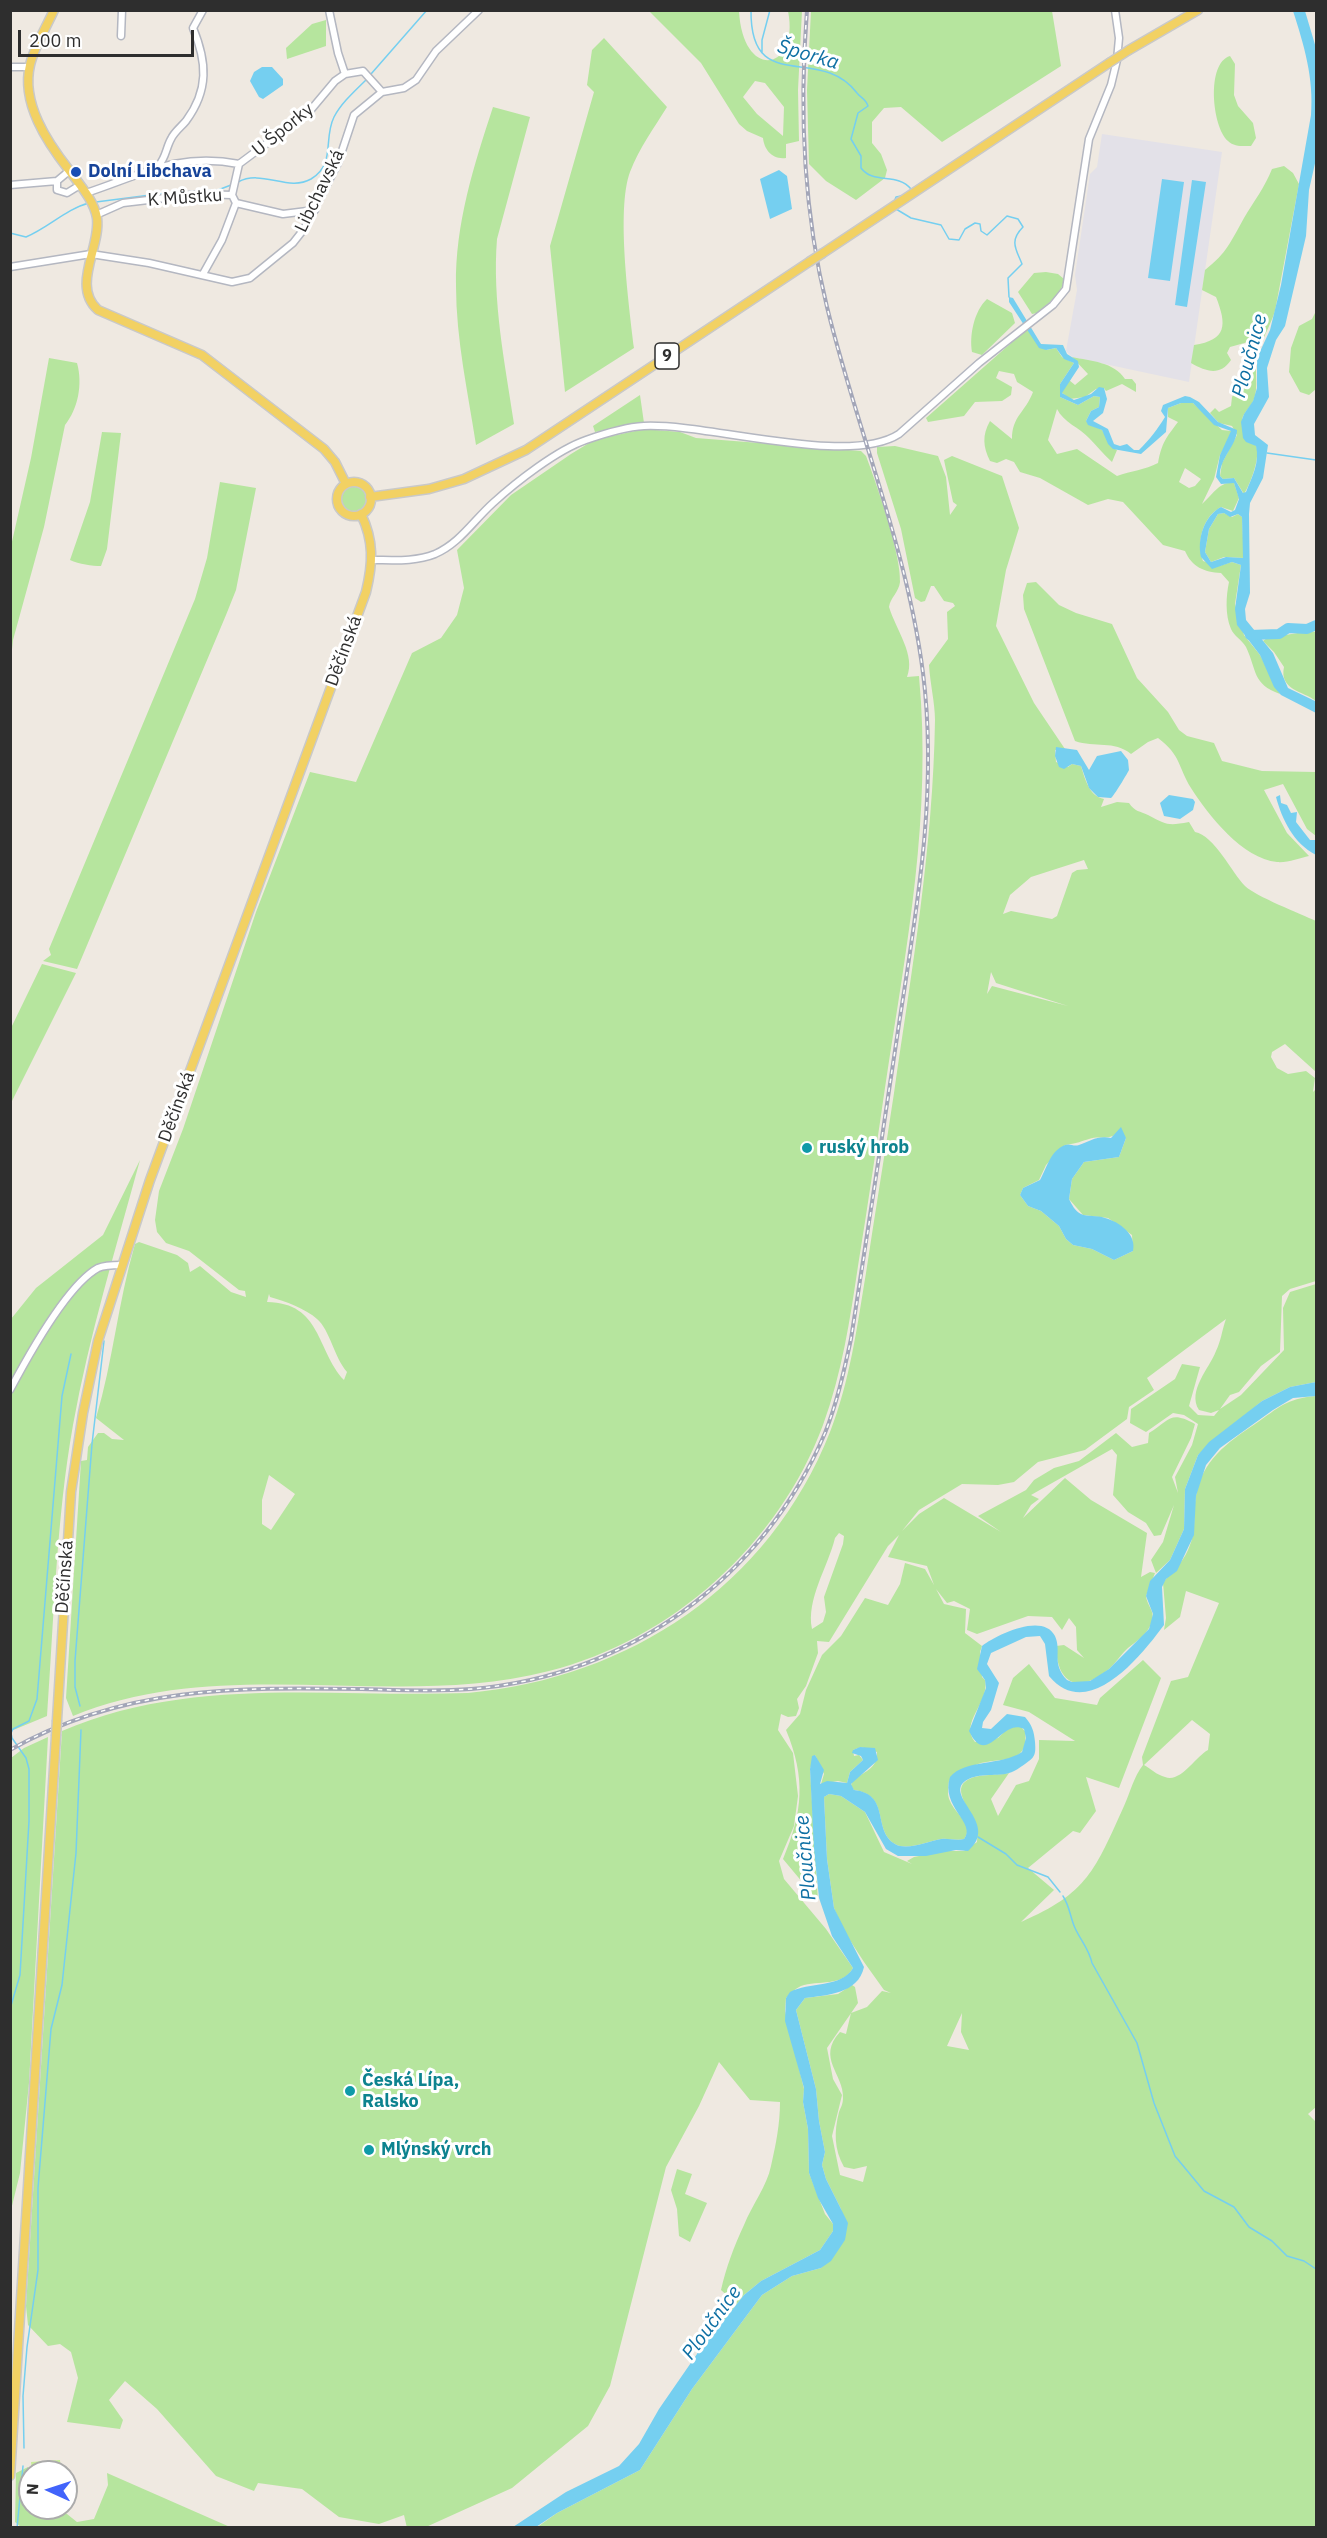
<!DOCTYPE html>
<html>
<head>
<meta charset="utf-8">
<style>
	body { margin:0 }
	#map { position:relative; width:1327px; height:2538px; overflow:hidden; background:#efe9e1; font-family:"IBM Plex Sans",sans-serif }
	canvas { display:block }
	.frame { position:absolute; inset:0; border:12px solid #2e2e2e; pointer-events:none }
	.north { position:absolute; left:18px; top:2460px; width:60px; height:60px; box-sizing:border-box; background:#fff; border:2px solid #ababab; border-radius:50%; rotate:273deg; font-size:16px; font-weight:700; line-height:24px; text-align:center; color:#2e2e2e }
	.north::after { content:''; display:block; margin:auto; width:21px; height:27px; background:#4264fb; clip-path:polygon(50% 0,100% 100%,50% 72%,0 100%) }
	.scale { position:absolute; left:18px; top:30px; width:176px; height:27px; box-sizing:border-box; border:3px solid #2e2e2e; border-top:0; padding-left:8px; font-size:18px; line-height:21px; white-space:nowrap; color:#2e2e2e; -webkit-text-stroke:4px #fff; paint-order:stroke }
</style>
</head>
<body>
<div id="map">
<canvas width="1327" height="2538"></canvas>
<div class="frame"></div>
<div class="north">N</div>
<div class="scale">200 m</div>
</div>
<script>
const context = document.querySelector('canvas').getContext('2d');
context.lineJoin = 'round';
function paint(path, color) {
  context.fillStyle = color;
  context.fill(path, 'evenodd');
}
function trace(path, color, width, dash) {
  context.strokeStyle = color;
  context.lineWidth = width;
  context.lineCap = dash ? 'butt' : 'round';
  context.setLineDash(dash || []);
  context.stroke(path);
}
function label(font, color, halo, rows, align = 'center') {
  context.font = font + ' "IBM Plex Sans",sans-serif';
  context.lineWidth = 6;
  context.setLineDash([]);
  context.textBaseline = 'middle';
  context.strokeStyle = halo;
  context.fillStyle = color;
  for (const [text, x, y, turn = 0] of rows) {
    context.save();
    context.translate(x, y);
    context.rotate((+turn || 0) * Math.PI / 180);
    context.textAlign = isNaN(turn) ? turn : align;
    if (halo) context.strokeText(text, 0, 0);
    context.fillText(text, 0, 0);
    context.restore();
  }
}
paint(new Path2D(`
	M 1102,134 L 1222,152 L 1189,382 L 1072,357 L 1066,351 L 1077,290 L 1075,275 L 1090,174 L 1097,167 Z`), '#e3e1e8');
paint(new Path2D(`
	M 649,11 L 739,11 C 743,82 800,71 788,11 L 802,11 L 798,90 L 799,141 L 786,144 L 786,158 C 772,160 764,149 763,138 L 747,131 L 739,124 L 701,63 ZM 755,81 L 765,83 L 784,107 L 783,136 L 757,114 L 743,97 Z
	M 811,11 L 1052,11 L 1061,66 L 942,142 L 901,107 L 884,108 L 872,122 L 872,143 L 881,154 L 887,170 L 885,178 L 856,200 L 826,181 L 809,164 L 807,90 Z
	M 326,20 L 326,46 L 287,59 L 286,48 L 312,24 Z
	M 604,38 L 667,107 C 654,128 639,148 630,172 C 616,210 629,305 634,348 L 565,392 L 550,246 L 594,92 L 587,85 L 592,50 Z
	M 1230,56 L 1235,64 L 1234,95 L 1238,106 L 1253,123 L 1256,138 L 1251,146 C 1243,146 1234,147 1228,141 C 1212,127 1206,63 1230,56 Z
	M 493,107 L 530,117 L 497,239 C 492,301 505,363 514,424 L 476,445 C 468,393 456,339 456,286 C 455,224 474,165 493,107 Z
	M 1284,166 L 1293,173 L 1299,184 L 1275,311 C 1270,327 1260,342 1257,358 C 1254,372 1259,386 1254,399 C 1251,408 1241,413 1242,423 C 1243,434 1252,438 1256,446 C 1261,456 1250,485 1244,494 L 1234,478 L 1223,479 L 1220,476 L 1222,463 L 1237,435 L 1232,426 L 1219,423 L 1210,413 L 1215,408 L 1219,412 L 1231,406 L 1232,397 L 1246,372 L 1248,342 L 1230,347 L 1227,353 L 1231,360 C 1220,376 1207,372 1191,363 L 1194,345 C 1227,340 1227,325 1216,297 L 1202,290 L 1205,270 C 1227,253 1231,241 1244,218 C 1254,201 1265,187 1272,169 Z
	M 1046,272 L 1058,274 L 1064,279 C 1062,295 1048,303 1037,313 L 1032,314 L 1018,292 L 1034,273 Z
	M 987,299 L 1012,313 L 1015,323 L 982,355 L 972,352 C 969,336 974,311 987,299 Z
	M 1316,311 L 1316,389 L 1309,395 L 1300,392 L 1289,372 L 1291,348 L 1299,326 L 1312,319 Z
	M 1027,329 L 1046,350 L 1056,348 L 1062,357 L 1074,363 L 1060,384 L 1060,397 L 1078,405 L 1094,396 L 1100,397 L 1099,407 L 1091,411 L 1086,421 L 1102,430 L 1113,448 L 1117,450 L 1112,462 C 1103,454 1097,446 1089,438 C 1080,428 1063,422 1057,409 L 1048,440 L 1057,454 L 1077,449 L 1117,476 C 1131,471 1145,470 1158,463 C 1162,442 1166,438 1178,422 L 1168,417 L 1168,408 L 1181,403 L 1193,403 L 1222,430 L 1231,431 L 1231,436 L 1220,455 L 1214,479 L 1202,504 C 1213,495 1219,481 1234,483 L 1239,498 L 1233,511 L 1221,507 C 1203,516 1196,542 1203,561 L 1219,566 L 1232,562 L 1241,565 L 1235,604 L 1244,635 L 1260,655 L 1280,694 C 1252,684 1257,670 1246,647 C 1242,640 1234,636 1231,629 C 1225,615 1226,596 1229,582 L 1221,573 C 1204,572 1192,567 1185,551 L 1163,545 L 1123,502 L 1108,499 L 1088,505 L 1040,478 L 1020,472 L 1014,462 L 1006,459 L 997,463 L 990,461 C 983,447 982,435 990,421 L 1012,439 C 1012,416 1025,413 1033,392 L 1017,382 L 1014,374 L 999,371 L 996,378 L 1012,387 L 1011,395 L 1002,401 L 975,402 L 964,416 L 928,422 L 926,418 ZM 1185,468 L 1201,479 L 1195,486 L 1189,488 L 1179,482 Z
	M 1072,357 C 1091,361 1114,362 1125,379 L 1132,379 L 1136,384 L 1136,392 L 1122,384 L 1106,391 L 1104,388 L 1096,389 L 1085,397 L 1070,399 L 1061,392 L 1069,380 L 1075,385 L 1088,374 Z
	M 49,358 L 77,363 C 83,384 78,409 65,425 L 44,527 L 13,640 L 11,659 L 11,546 L 31,458 Z
	M 640,395 L 644,423 L 595,432 L 593,426 Z
	M 644,429 L 680,432 L 696,438 L 861,451 L 866,456 C 876,482 902,557 900,582 C 899,592 890,598 889,607 C 896,630 916,655 907,677 L 919,676 C 932,815 907,944 886,1081 C 877,1143 868,1204 858,1266 C 850,1320 842,1373 823,1425 C 779,1544 672,1640 549,1671 C 393,1711 226,1653 73,1716 L 66,1698 L 81,1461 L 87,1460 L 88,1447 L 98,1433 L 104,1433 L 112,1439 L 124,1440 L 96,1418 C 113,1361 118,1302 135,1244 L 139,1242 L 177,1255 L 188,1263 L 190,1272 L 200,1266 L 231,1292 L 246,1297 L 245,1291 L 239,1290 L 189,1251 L 166,1243 L 157,1232 L 155,1220 L 159,1191 L 183,1129 L 256,912 L 310,772 L 356,782 L 412,653 L 441,638 L 457,615 L 464,588 L 457,550 L 511,495 L 571,454 L 594,440 ZM 269,1294 L 270,1297 C 285,1301 306,1309 317,1319 C 330,1330 334,1357 347,1372 L 344,1380 C 316,1350 322,1303 267,1302 ZM 269,1475 L 295,1494 L 271,1530 L 262,1524 L 262,1500 Z
	M 102,432 L 121,433 L 107,549 L 101,566 C 92,566 79,564 70,560 L 90,502 Z
	M 895,446 L 938,456 L 946,477 L 950,515 L 957,505 L 953,502 L 944,460 L 952,456 L 1002,476 L 1019,528 L 1006,570 L 996,626 L 1034,703 L 1065,749 L 1055,750 L 1056,762 L 1068,767 L 1072,764 L 1081,766 C 1085,779 1089,796 1104,799 L 1101,807 L 1117,802 L 1129,803 C 1135,812 1140,811 1148,815 C 1167,825 1168,826 1189,822 L 1195,832 C 1214,835 1232,873 1245,886 C 1255,896 1301,914 1316,921 L 1316,1072 L 1285,1044 L 1272,1052 L 1271,1057 L 1277,1068 L 1288,1074 L 1306,1071 L 1315,1078 L 1313,1092 L 1316,1089 L 1316,1281 L 1290,1289 L 1282,1296 L 1280,1352 L 1261,1366 L 1239,1392 L 1230,1395 L 1220,1409 L 1241,1395 L 1284,1350 L 1283,1308 L 1290,1292 L 1316,1284 L 1316,1382 L 1290,1387 L 1262,1401 L 1198,1455 L 1185,1489 L 1184,1529 L 1170,1560 L 1156,1573 L 1151,1560 L 1163,1542 L 1174,1505 L 1161,1535 L 1154,1536 L 1146,1523 L 1128,1512 L 1113,1495 L 1117,1455 L 1112,1449 L 1031,1495 L 1039,1499 L 1031,1505 L 1023,1518 L 1065,1478 L 1091,1500 L 1147,1533 L 1141,1577 L 1150,1572 L 1155,1573 L 1146,1596 C 1147,1606 1155,1610 1152,1621 C 1149,1633 1137,1641 1128,1648 C 1121,1654 1116,1663 1109,1669 C 1079,1694 1057,1685 1056,1646 L 1064,1645 L 1084,1658 L 1077,1650 L 1076,1627 L 1069,1618 L 1062,1630 L 1052,1617 L 1028,1616 L 977,1634 L 967,1630 L 970,1609 L 954,1601 L 947,1603 L 936,1589 L 944,1604 L 966,1609 L 965,1633 L 982,1646 L 980,1652 L 982,1677 L 985,1680 C 990,1703 959,1722 975,1742 L 998,1738 L 1008,1728 L 1020,1726 L 1025,1731 C 1030,1766 999,1757 978,1764 C 968,1768 958,1776 949,1781 C 948,1788 947,1795 950,1801 C 955,1814 975,1825 964,1839 C 956,1841 948,1838 941,1839 C 929,1841 907,1851 895,1844 C 872,1830 891,1795 854,1790 L 851,1786 L 852,1781 C 863,1772 878,1769 877,1752 L 861,1747 L 853,1750 L 854,1756 L 859,1755 L 863,1760 L 850,1772 L 847,1783 L 838,1781 L 821,1784 L 824,1774 L 815,1755 L 810,1769 L 818,1901 L 783,1859 C 803,1812 806,1778 786,1730 L 800,1714 L 806,1690 L 822,1655 L 841,1636 L 865,1598 L 888,1605 L 900,1584 L 905,1563 L 925,1569 L 934,1585 L 927,1566 L 888,1557 L 899,1535 L 888,1546 L 829,1642 L 817,1641 L 818,1653 L 806,1686 L 797,1699 L 799,1708 L 796,1716 L 788,1717 L 781,1714 L 778,1730 L 793,1753 L 798,1796 L 794,1826 L 779,1861 L 784,1879 L 826,1929 L 853,1968 C 843,1987 818,1980 801,1986 C 796,1988 790,1994 786,1998 L 785,2011 L 804,2089 L 803,2102 L 808,2129 L 809,2173 L 825,2214 L 833,2224 L 833,2231 L 820,2250 L 761,2281 L 744,2295 L 713,2335 L 732,2300 L 721,2290 C 726,2268 734,2246 744,2225 C 752,2205 767,2186 771,2166 C 776,2144 780,2124 780,2102 L 750,2100 L 719,2062 L 699,2106 L 666,2167 L 610,2386 L 588,2426 L 512,2488 L 426,2527 L 407,2528 L 404,2515 L 379,2524 L 339,2517 L 302,2489 L 258,2483 L 254,2491 L 216,2476 L 157,2409 L 125,2381 L 109,2400 L 123,2420 L 120,2429 L 67,2422 L 78,2378 L 71,2352 L 60,2344 L 48,2346 L 28,2325 L 26,2306 L 62,1731 C 191,1675 332,1698 468,1693 C 630,1678 769,1586 830,1432 C 850,1381 857,1327 866,1273 C 875,1213 885,1153 894,1093 C 912,969 933,847 935,720 C 935,703 930,683 929,665 L 948,639 L 947,612 L 955,606 L 953,603 L 944,601 L 934,586 L 931,586 L 925,601 L 921,602 L 915,598 L 901,529 L 877,453 L 877,447 ZM 1084,860 L 1088,869 L 1077,870 L 1072,873 L 1057,916 L 1052,919 L 1011,911 L 1003,914 L 1010,895 L 1031,877 ZM 991,972 L 996,983 L 1068,1006 L 992,986 L 987,994 ZM 1117,1133 L 1126,1138 L 1119,1157 L 1084,1162 L 1072,1179 L 1069,1199 L 1083,1215 L 1108,1218 L 1132,1235 L 1133,1251 L 1114,1260 L 1092,1249 L 1073,1245 L 1066,1239 L 1059,1226 L 1041,1211 L 1028,1206 L 1020,1195 L 1023,1188 L 1039,1180 L 1046,1165 L 1065,1145 C 1078,1143 1076,1143 1089,1139 C 1099,1135 1108,1141 1117,1133 ZM 1226,1319 C 1222,1330 1221,1341 1216,1351 C 1209,1369 1187,1391 1199,1410 L 1211,1413 L 1219,1410 L 1214,1416 L 1198,1415 L 1189,1406 L 1200,1367 L 1182,1364 L 1175,1379 L 1131,1409 L 1130,1423 L 1146,1432 L 1173,1413 L 1184,1415 L 1198,1424 L 1192,1445 L 1175,1477 L 1178,1493 L 1172,1477 L 1191,1438 L 1195,1424 C 1170,1410 1170,1420 1149,1433 L 1148,1443 L 1132,1447 L 1116,1433 L 1079,1461 L 1054,1468 L 1034,1480 L 1026,1490 L 978,1516 L 1001,1532 L 944,1498 L 919,1514 L 902,1531 L 919,1510 L 962,1484 L 998,1485 L 1014,1482 L 1038,1462 L 1085,1450 L 1127,1419 L 1129,1407 L 1154,1390 L 1147,1378 ZM 839,1533 L 844,1536 L 843,1544 L 824,1597 L 826,1612 L 823,1622 L 812,1629 C 806,1599 828,1567 835,1538 Z
	M 220,482 L 256,488 L 236,590 L 226,615 L 77,969 L 43,961 L 51,955 L 49,949 L 195,599 L 207,558 Z
	M340 499a13 13 0 1 1 26 0a13 13 0 1 1-26 0Z
	M 1224,513 L 1232,517 L 1238,514 L 1242,517 L 1244,558 L 1224,557 L 1211,562 L 1205,552 L 1209,529 L 1218,514 Z
	M 1036,582 L 1059,605 L 1076,613 L 1112,624 L 1137,678 L 1168,712 L 1179,730 L 1187,736 L 1214,743 L 1222,761 L 1262,771 L 1316,772 L 1316,836 L 1307,829 L 1283,784 L 1264,790 L 1287,833 L 1309,856 C 1300,858 1287,863 1277,862 C 1243,859 1208,815 1191,788 C 1178,767 1181,755 1158,738 L 1148,742 L 1131,754 C 1114,740 1095,748 1075,741 L 1024,609 L 1023,595 L 1027,583 Z
	M 1310,631 L 1316,632 L 1316,701 C 1303,691 1279,690 1284,667 L 1274,652 L 1263,641 L 1267,638 Z
	M 42,964 L 76,973 L 11,1103 L 11,1028 Z
	M 140,1160 C 116,1248 89,1336 73,1425 C 56,1520 54,1621 47,1716 L 11,1731 L 11,1319 L 36,1288 L 103,1235 Z
	M 1316,1396 L 1316,2107 L 1308,2114 L 1316,2122 L 1316,2527 L 536,2528 L 557,2513 L 640,2470 L 692,2389 L 762,2295 L 792,2276 L 821,2268 L 845,2239 L 841,2209 L 826,2179 L 822,2165 L 825,2152 L 819,2121 L 816,2089 L 796,2010 L 805,1998 L 838,1994 L 852,1985 L 855,1987 L 858,2003 L 827,2048 L 833,2079 L 842,2095 L 832,2136 L 840,2175 L 863,2182 L 867,2166 L 854,2169 L 844,2167 C 834,2149 834,2132 839,2112 C 841,2107 843,2104 843,2098 C 844,2074 816,2058 840,2032 L 846,2034 L 851,2013 L 867,2007 L 882,1991 L 891,1993 L 884,1990 L 864,1962 L 842,1928 L 834,1908 L 827,1859 L 824,1797 L 829,1794 L 841,1796 L 865,1812 L 884,1852 L 912,1864 L 907,1861 L 914,1857 L 945,1851 L 964,1851 L 977,1842 C 981,1820 949,1792 966,1781 C 977,1773 995,1776 1009,1773 L 991,1799 L 998,1816 L 1016,1785 L 1029,1781 L 1039,1759 L 1039,1740 L 1075,1741 L 1029,1712 L 1003,1705 L 1013,1678 L 1029,1664 L 1055,1698 L 1097,1705 L 1100,1698 L 1143,1660 L 1161,1678 L 1119,1788 L 1086,1777 L 1096,1811 L 1080,1833 L 1073,1831 L 1028,1868 L 1054,1890 L 1021,1922 C 1088,1893 1095,1870 1124,1806 C 1130,1793 1134,1776 1143,1765 L 1142,1757 L 1171,1681 L 1188,1677 L 1219,1603 L 1186,1591 L 1180,1617 L 1164,1630 L 1166,1618 L 1163,1583 C 1171,1571 1182,1564 1188,1550 C 1198,1528 1192,1517 1196,1496 C 1202,1460 1227,1443 1255,1424 C 1280,1407 1285,1399 1316,1396 ZM 1192,1720 L 1210,1734 L 1208,1750 C 1195,1757 1181,1783 1165,1777 C 1157,1775 1151,1769 1144,1765 ZM 962,2013 L 961,2032 L 969,2050 L 947,2046 Z
	M 48,1737 L 29,2083 L 20,2173 L 11,2210 L 11,1758 L 24,1748 Z
	M 677,2169 L 692,2174 L 685,2194 L 707,2203 L 690,2242 L 679,2236 L 677,2209 L 671,2190 Z
	M 28,2467 L 30,2508 L 62,2510 L 77,2522 L 94,2519 L 108,2485 L 107,2473 L 230,2527 L 21,2527 L 15,2522 L 16,2473 Z`), '#b6e59e');
paint(new Path2D(`
	M 60,2460 L 61,2472 L 32,2472 L 31,2462 Z`), '#c9ec9a');
paint(new Path2D(`
	M 1293,11 L 1305,11 L 1316,48 L 1316,159 L 1309,190 L 1306,236 L 1296,279 L 1285,326 L 1276,340 L 1267,368 L 1269,397 L 1254,424 L 1255,435 L 1268,445 L 1263,478 L 1250,503 L 1249,514 L 1250,593 L 1245,609 L 1246,620 L 1273,653 L 1288,688 L 1315,701 L 1316,713 L 1281,695 L 1274,687 L 1260,655 L 1237,625 L 1235,609 L 1241,565 L 1232,562 L 1212,569 L 1201,557 C 1197,539 1204,516 1221,507 L 1231,512 L 1235,510 L 1239,499 L 1234,483 L 1221,484 L 1216,477 L 1220,455 L 1231,431 L 1214,425 L 1193,403 L 1181,403 L 1168,408 L 1166,432 L 1141,454 L 1113,449 L 1108,444 L 1102,430 L 1088,425 L 1086,421 L 1091,411 L 1099,407 L 1100,397 L 1094,396 L 1078,405 L 1060,397 L 1060,384 L 1074,363 L 1064,359 L 1056,348 L 1046,350 L 1039,348 L 1009,302 L 1009,297 L 1013,298 L 1041,344 L 1063,345 L 1067,354 L 1078,361 L 1079,367 L 1062,393 L 1074,400 L 1091,394 L 1099,387 L 1104,388 L 1107,399 L 1103,413 L 1093,421 L 1108,429 L 1114,444 L 1120,446 L 1127,444 L 1134,450 L 1139,450 C 1150,439 1157,430 1165,417 L 1161,411 L 1163,405 L 1185,396 L 1190,397 L 1199,402 L 1218,422 L 1237,430 C 1237,445 1219,459 1220,476 L 1223,479 L 1234,478 L 1243,493 L 1246,492 C 1252,477 1260,462 1256,446 L 1246,442 L 1243,438 L 1241,422 L 1244,414 L 1253,401 L 1257,388 L 1257,358 L 1270,330 L 1281,285 L 1311,115 C 1314,78 1304,45 1293,11 ZM 1224,513 L 1230,517 L 1238,514 L 1242,517 L 1243,558 L 1226,557 L 1211,562 L 1205,552 L 1209,529 L 1218,514 Z
	M 262,67 L 272,67 L 283,79 L 283,85 L 263,99 L 259,97 L 250,81 L 254,72 Z
	M 779,170 L 787,176 L 792,209 L 770,219 L 760,179 Z
	M 1162,179 L 1184,182 L 1170,281 L 1148,278 Z
	M 1192,180 L 1206,182 L 1187,307 L 1175,305 Z
	M 1056,747 L 1077,750 L 1089,770 L 1097,756 L 1121,751 L 1128,760 L 1129,770 C 1127,774 1114,796 1111,798 L 1098,797 L 1089,788 L 1081,766 L 1072,764 L 1064,769 L 1059,767 L 1055,756 Z
	M 1169,795 L 1193,799 L 1195,802 L 1193,810 L 1180,819 L 1164,816 L 1160,803 Z
	M 1280,795 L 1281,803 L 1287,805 L 1291,813 L 1297,812 L 1296,822 L 1310,840 L 1316,840 L 1316,855 C 1293,843 1282,819 1276,797 Z
	M 1121,1127 L 1126,1138 L 1119,1157 L 1084,1162 L 1072,1179 L 1069,1199 C 1072,1205 1075,1211 1081,1214 C 1088,1217 1097,1215 1105,1218 C 1120,1222 1137,1235 1133,1251 L 1114,1260 L 1092,1249 L 1073,1245 L 1066,1239 L 1059,1226 L 1041,1211 L 1028,1206 L 1020,1195 L 1023,1188 L 1040,1180 C 1047,1168 1050,1151 1065,1145 C 1071,1143 1073,1147 1079,1145 C 1090,1141 1098,1135 1111,1138 Z
	M 1316,1382 L 1316,1396 L 1293,1398 L 1273,1410 L 1220,1448 L 1206,1465 L 1196,1496 L 1194,1535 L 1177,1571 L 1166,1579 L 1162,1587 L 1164,1625 C 1141,1656 1088,1723 1049,1676 L 1045,1644 L 1040,1636 L 1026,1637 L 991,1653 L 987,1664 L 999,1683 L 991,1710 L 983,1722 L 982,1728 L 991,1729 L 1007,1714 L 1025,1717 C 1032,1725 1034,1731 1035,1742 C 1036,1755 1035,1757 1025,1764 C 1019,1768 1016,1771 1009,1773 C 995,1777 976,1772 964,1782 C 946,1798 1000,1824 968,1851 L 956,1850 L 926,1856 L 898,1856 L 886,1849 L 865,1812 L 841,1796 L 829,1794 L 824,1797 L 827,1859 L 834,1908 L 864,1967 C 858,1994 827,1995 805,1998 L 796,2010 L 816,2089 L 819,2121 L 825,2152 L 822,2165 L 826,2179 L 848,2223 L 845,2240 L 831,2261 L 821,2268 L 792,2276 L 762,2295 L 692,2389 L 640,2470 L 557,2513 L 536,2527 L 513,2527 L 566,2492 L 619,2466 L 639,2444 L 659,2409 L 697,2354 L 702,2343 L 699,2334 L 708,2329 L 713,2334 L 744,2295 L 761,2281 L 820,2250 L 833,2231 L 833,2224 L 818,2198 L 809,2173 L 808,2129 L 803,2102 L 804,2088 L 785,2021 L 786,1998 L 790,1992 C 808,1982 842,1988 853,1968 L 832,1936 L 819,1898 L 814,1849 L 810,1769 L 812,1756 L 815,1755 L 824,1770 L 820,1784 L 827,1781 L 847,1783 L 850,1772 L 863,1760 L 861,1756 L 852,1753 L 853,1750 L 860,1747 L 875,1748 L 878,1760 L 851,1784 L 854,1790 C 891,1794 872,1830 895,1844 C 907,1851 929,1841 941,1839 C 949,1838 956,1841 964,1839 C 977,1823 940,1807 950,1777 C 965,1759 1001,1766 1022,1752 L 1026,1738 L 1024,1729 C 1002,1717 987,1769 969,1731 L 986,1688 L 985,1680 L 977,1669 L 982,1646 C 996,1635 1043,1612 1055,1636 C 1062,1652 1051,1663 1067,1680 L 1072,1682 L 1090,1681 L 1109,1669 L 1149,1629 L 1153,1614 L 1146,1596 L 1150,1581 L 1170,1560 L 1184,1529 L 1185,1489 L 1198,1455 L 1209,1442 L 1262,1401 L 1290,1387 Z`), '#75cff0');
trace(new Path2D(`
	M 751,10 C 750,97 819,43 857,93 C 861,98 866,99 868,106 L 858,113 L 851,139 L 861,156 L 861,168 C 874,185 897,172 911,189
	M 762,53 L 762,40 L 770,10
	M 371,74 L 427,10
	M 238,182 C 262,169 288,192 311,179 C 336,164 323,139 334,117 C 342,102 356,90 368,78
	M 96,202 L 166,193 L 218,190 L 231,185
	M 894,202 L 896,197 L 901,196
	M 896,209 L 911,218 L 941,225 L 949,239 L 959,240 L 965,229 L 975,223 L 980,224 L 981,231 L 987,235 L 1007,216 L 1018,219 L 1023,227 C 1009,241 1016,249 1022,264 L 1008,278 L 1009,297
	M 10,233 L 26,237 C 48,228 66,209 89,203
	M 1267,453 L 1316,460
	M 80,1706 L 75,1687 L 75,1661 L 92,1444 L 104,1341
	M 978,1837 L 1006,1854 L 1017,1865 L 1048,1877 L 1060,1892
	M 1063,1896 C 1070,1907 1070,1917 1075,1928 C 1081,1941 1089,1949 1092,1963 L 1137,2043 L 1154,2103 L 1175,2156 L 1204,2191 L 1234,2207 L 1249,2227 L 1272,2241 L 1287,2256 L 1304,2261 L 1316,2269
	M 10,2009 L 20,1975 L 29,1821 L 29,1769 L 26,1758 L 12,1738 L 11,1733 L 13,1729 L 29,1721 L 37,1699 L 62,1396 L 71,1354
	M 24,2448 L 23,2396 L 27,2347 L 38,2270 L 38,2188 L 51,2029 L 62,1985 L 76,1853 L 81,1730
	M 17,2528 L 23,2466`), '#75cff0', 1.5);
trace(new Path2D(`
	M 1250,635 L 1279,634 L 1288,628 L 1307,629 L 1316,625`), '#75cff0', 10);
const minor = new Path2D(`
	M 329,10 L 338,53 L 345,74
	M 121,36 L 122,10
	M 10,67 L 29,67
	M 159,165 C 166,157 166,148 171,139 C 174,132 181,127 186,121 C 209,90 207,62 193,28 L 203,10
	M 69,171 L 57,181 L 57,190 L 67,193 L 80,185
	M 10,185 L 57,181
	M 86,193 C 141,175 178,152 239,164 L 309,112 L 335,81 L 345,74 L 363,71 L 382,92
	M 232,195 L 239,164
	M 96,215 L 123,203 L 199,194 L 232,195 L 236,203 L 283,214 L 315,210
	M 10,267 L 91,254 L 149,263 L 232,282 L 250,278 L 293,243 L 304,229 L 338,163 L 354,115 L 382,92 L 404,88 L 416,80 L 436,51 L 479,10
	M 203,274 L 222,240 L 236,203
	M 372,560 C 393,560 415,562 435,554 C 460,543 473,521 493,503 C 516,482 557,450 586,440 C 603,434 626,427 644,426 C 709,423 848,467 899,434 L 979,363 L 1053,305 L 1066,289 L 1089,139 L 1111,85 L 1117,60 L 1119,38 L 1115,10
	M 10,1390 C 27,1358 67,1285 98,1268 C 105,1265 113,1265 121,1265`);
const major = new Path2D(`
	M 54,10 C 46,28 34,47 30,65 C 21,103 47,142 69,170 C 79,184 94,200 97,218 C 101,247 71,286 98,310 L 202,355 L 324,449 L 335,462 L 346,484
	M 1129,50 L 1198,10
	M 823,253 L 1109,63
	M337 499a17 17 0 1 1 34 0a17 17 0 1 1-34 0Z
	M 370,497 L 429,489 L 464,479 L 526,450 L 809,262
	M 57,1720 L 71,1492 L 83,1413 L 98,1341 L 150,1180 L 366,592 C 373,563 374,541 361,514
	M 10,2476 L 56,1736`);
trace(minor, '#b4b7c1', 9);
trace(major, '#c9c9c9', 11);
trace(minor, '#fff', 6);
trace(major, '#f2d163', 8);
const rail = new Path2D(`
	M 10,1750 C 123,1686 237,1687 362,1689 C 398,1690 435,1692 471,1689 C 628,1676 763,1579 825,1433 C 837,1403 844,1371 851,1339 C 868,1234 883,1129 899,1024 C 917,907 938,791 923,673 C 907,547 857,430 827,307 C 803,209 799,111 807,10`);
trace(rail, '#a3a6b8', 4);
trace(rail, '#fff', 1.5, [4.5]);
const majorBridge = new Path2D(`
	M 1109,63 L 1129,50
	M 809,262 L 823,253
	M 56,1736 L 57,1720`);
trace(majorBridge, '#c9c9c9', 11, []);
trace(majorBridge, '#f2d163', 8);
for (const [x, y, r, color] of [
	[76,172,6,"#1a4fb4"],
	[807,1148,6,"#0f9aa8"],
	[350,2091,6,"#0f9aa8"],
	[369,2150,6,"#0f9aa8"]
]) {
  const dot = new Path2D();
  dot.arc(x, y, r, 0, 2 * Math.PI);
  context.fillStyle = color;
  context.fill(dot);
  trace(dot, '#fff', 2);
}
for (const [x, y, w] of [
	[667,356,24]
]) {
  const box = new Path2D();
  box.roundRect(x - w / 2, y - 13, w, 26, 4.5);
  context.fillStyle = '#fff';
  context.fill(box);
  trace(box, '#2e2e2e', 1.5);
}
label('bold 16px', '#2e2e2e', null, [
	["9",667,356]
]);
label('18px', '#2e2e2e', '#fff', [
	["U Šporky",283,130,-39],
	["Libchavská",320,191,-64],
	["K Můstku",185,198,-4],
	["Děčínská",344,651,-70],
	["Děčínská",177,1107,-70],
	["Děčínská",65,1577,-86]
]);
label('bold 18px', '#164399', '#fff', [
	["Dolní Libchava",88,172]
], 'left');
label('bold 18px', '#0d838f', '#fff', [
	["ruský hrob",819,1148],
	["Česká Lípa,",362,2081],
	["Ralsko",362,2102],
	["Mlýnský vrch",381,2150]
], 'left');
label('italic 20px', '#0d6fa3', '#fff', [
	["Šporka",808,55,16],
	["Ploučnice",1250,356,-75],
	["Ploučnice",806,1858,-95],
	["Ploučnice",712,2323,-54]
]);
</script>
</body>
</html>
